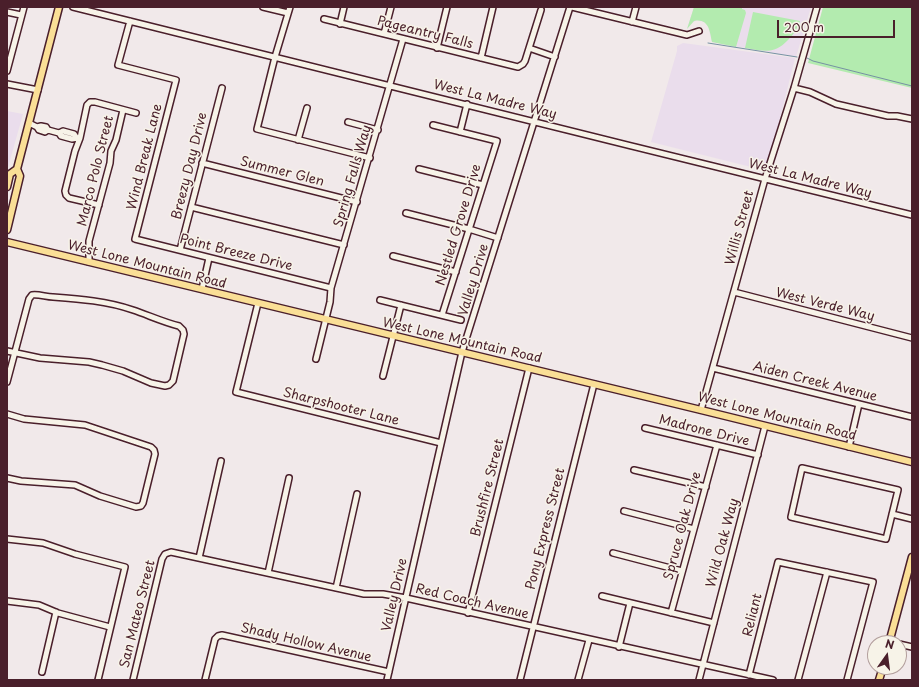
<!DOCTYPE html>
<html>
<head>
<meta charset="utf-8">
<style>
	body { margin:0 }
	#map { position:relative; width:919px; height:687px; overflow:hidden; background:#f1e9ea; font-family:"Playpen Sans",sans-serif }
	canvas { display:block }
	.frame { position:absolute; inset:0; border:8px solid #4a1f2b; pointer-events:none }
	.north { position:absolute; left:867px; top:635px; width:40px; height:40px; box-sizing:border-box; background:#f7f3e8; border:1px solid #b29e9c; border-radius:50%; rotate:14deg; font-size:11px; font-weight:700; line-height:16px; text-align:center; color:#4a1f2b }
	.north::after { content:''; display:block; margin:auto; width:14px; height:18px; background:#4a1f2b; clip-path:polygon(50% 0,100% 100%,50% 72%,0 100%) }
	.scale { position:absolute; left:777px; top:20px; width:118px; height:18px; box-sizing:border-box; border:2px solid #4a1f2b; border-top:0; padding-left:5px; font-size:12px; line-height:14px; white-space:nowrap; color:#4a1f2b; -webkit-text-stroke:3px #f7f3e8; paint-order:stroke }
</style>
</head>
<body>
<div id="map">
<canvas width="919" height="687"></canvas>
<div class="frame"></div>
<div class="north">N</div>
<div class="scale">200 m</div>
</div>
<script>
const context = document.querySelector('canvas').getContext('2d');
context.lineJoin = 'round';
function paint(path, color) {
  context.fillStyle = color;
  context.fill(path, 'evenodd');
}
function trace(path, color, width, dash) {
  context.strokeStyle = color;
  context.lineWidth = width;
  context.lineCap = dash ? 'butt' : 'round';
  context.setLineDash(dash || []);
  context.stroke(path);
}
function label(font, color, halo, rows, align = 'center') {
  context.font = font + ' "Playpen Sans",sans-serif';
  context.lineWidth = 3;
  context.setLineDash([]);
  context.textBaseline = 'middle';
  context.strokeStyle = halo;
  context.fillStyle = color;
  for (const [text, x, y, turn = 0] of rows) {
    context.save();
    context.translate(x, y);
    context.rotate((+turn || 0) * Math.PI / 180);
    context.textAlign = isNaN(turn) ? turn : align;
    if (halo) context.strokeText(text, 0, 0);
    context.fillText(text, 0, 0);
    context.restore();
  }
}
paint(new Path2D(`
	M 694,7 L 811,7 L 796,57 L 712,42 L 708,26 L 706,23 L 697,20 L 692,23 L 687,29 Z
	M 683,43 L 795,58 L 767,171 L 651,142 L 677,51 L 677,46 Z
	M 7,111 L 23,114 L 7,171 Z`), '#eaddec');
paint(new Path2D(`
	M 694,7 L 742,7 L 742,9 L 745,10 L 746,13 L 736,47 L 712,42 C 710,32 709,18 694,21 L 687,29 Z
	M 823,7 L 912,7 L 912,88 L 808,63 Z
	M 753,12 L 800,21 C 797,29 794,34 788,40 C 774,55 764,51 745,48 Z`), '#b3ebaf');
trace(new Path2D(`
	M 708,43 L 797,57
	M 807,58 L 813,61 L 912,86`), '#7692a3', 1);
const minor = new Path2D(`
	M 73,7 C 353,76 632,147 912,215
	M 263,7 L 288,13
	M 290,7 L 275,57 L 257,129 L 370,158
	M 572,7 L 687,35 L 699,31
	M 7,12 L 21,15
	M 324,19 L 518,67 L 523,64 L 525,61 L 541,10
	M 130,21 L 118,65 L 176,80 L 135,239 L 331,288
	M 632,22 L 636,7
	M 340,24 L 344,7
	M 384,34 L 391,7
	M 437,48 L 447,7
	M 529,48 L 555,57
	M 481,58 L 493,7
	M 7,71 L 24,7
	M 7,84 L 38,90
	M 794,88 L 810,92 L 836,104 L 888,116 L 897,116 L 912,119
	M 348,122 L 378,130
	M 29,123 L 37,127 L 39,130 L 45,132 L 48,130
	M 433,125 L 497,141 L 442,315
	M 37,127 L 41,126 L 46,127 L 48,130 L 59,133 L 63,131 L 74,134 L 76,137
	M 460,132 L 467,104
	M 59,133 L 61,136 L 72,139 L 78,138
	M 298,140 L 307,108
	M 202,163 L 357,202
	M 419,169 L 483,185
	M 99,205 L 69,198 L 66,195 L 65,191 L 75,151 L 80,138 L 87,105 L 90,102 L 95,102 L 136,113
	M 191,207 L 344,245
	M 406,213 L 469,229 L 498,238
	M 180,250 L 222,88
	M 393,256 L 456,272
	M 89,262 L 89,241 L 110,163 L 111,151 L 116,140 L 123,110
	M 202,289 L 209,258
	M 734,292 L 912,338
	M 380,300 L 461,320
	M 258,303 L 236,392 L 441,443
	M 7,351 L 40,358 L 89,362 L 102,365 L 123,371 L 151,383 L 165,386 L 169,385 L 173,381 L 184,334 L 183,330 L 179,326 C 163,322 148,315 133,310 C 107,301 80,299 53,297 C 46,297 39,294 32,295 L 29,299 L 7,382
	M 316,359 L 330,302 L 331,288 L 403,39
	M 713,368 L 912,417
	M 383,376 L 401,305
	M 701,410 L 765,179 L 794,88 L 817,7
	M 7,414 L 24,419 L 85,425 L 151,447 L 154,450 L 155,454 L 143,503 L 141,506 L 136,507 L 100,496 L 75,485 L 21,481 L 7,478
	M 645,428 L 758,455
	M 849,447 L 859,404
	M 802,468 L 898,490 L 886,539 L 791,517 Z
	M 634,470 L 706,487
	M 624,511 L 694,529
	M 892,514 L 912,519
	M 7,539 L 43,543 L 75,554 L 125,567 L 98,680
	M 613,553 L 682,571
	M 199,558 L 221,461
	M 268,573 L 289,478
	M 336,588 L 357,494
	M 602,596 L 714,623
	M 7,601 L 39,605 L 58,613 L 110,627
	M 468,613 L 529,368
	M 671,613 L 717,445
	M 899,644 L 912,647
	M 619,647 L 630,603
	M 42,672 L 56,612
	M 749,675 L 778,562 L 873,582 L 847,680
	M 133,680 L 162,559 L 165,554 L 171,552 L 364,594 L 383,594 L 406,598 L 773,680
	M 205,680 L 215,639 L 218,636 L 222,635 L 389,672
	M 387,680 L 462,352 L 570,7
	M 520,680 L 594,384
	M 578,680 L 589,640
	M 699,680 L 765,426
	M 798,680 L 827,572`);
const major = new Path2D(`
	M 7,187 L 10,174 L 17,169 L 59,7
	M 7,230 L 20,176 L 17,169
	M 7,242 L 701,410 L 912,462
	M 889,643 L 912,557
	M 879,680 L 883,667`);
trace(minor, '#4a1f2b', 8);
trace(major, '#4a1f2b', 9);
trace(minor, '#f7f3e8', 5);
trace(major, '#fadf96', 6);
label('13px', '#4a1f2b', '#f7f3e8', [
	["Pageantry Falls",425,33,14],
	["West La Madre Way",495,100,14],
	["Wind Break Lane",145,157,-76],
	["Breezy Day Drive",190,166,-76],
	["Marco Polo Street",96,171,-76],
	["Summer Glen",282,172,14],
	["Spring Falls Way",353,176,-74],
	["West La Madre Way",810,179,14],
	["Nestled Grove Drive",459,225,-73],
	["Willis Street",740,228,-75],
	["Point Breeze Drive",236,253,14],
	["West Lone Mountain Road",147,265,14],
	["Valley Drive",474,280,-73],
	["West Verde Way",825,305,14],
	["West Lone Mountain Road",462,341,13],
	["Aiden Creek Avenue",815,382,14],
	["Sharpshooter Lane",341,407,14],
	["West Lone Mountain Road",777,417,14],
	["Madrone Drive",704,431,14],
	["Brushfire Street",488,488,-76],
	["Spruce Oak Drive",683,526,-75],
	["Pony Express Street",546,529,-76],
	["Wild Oak Way",723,543,-75],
	["Valley Drive",395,595,-77],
	["Red Coach Avenue",472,602,13],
	["San Mateo Street",138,614,-76],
	["Reliant",753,615,-76],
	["Shady Hollow Avenue",306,643,13]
]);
</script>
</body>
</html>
